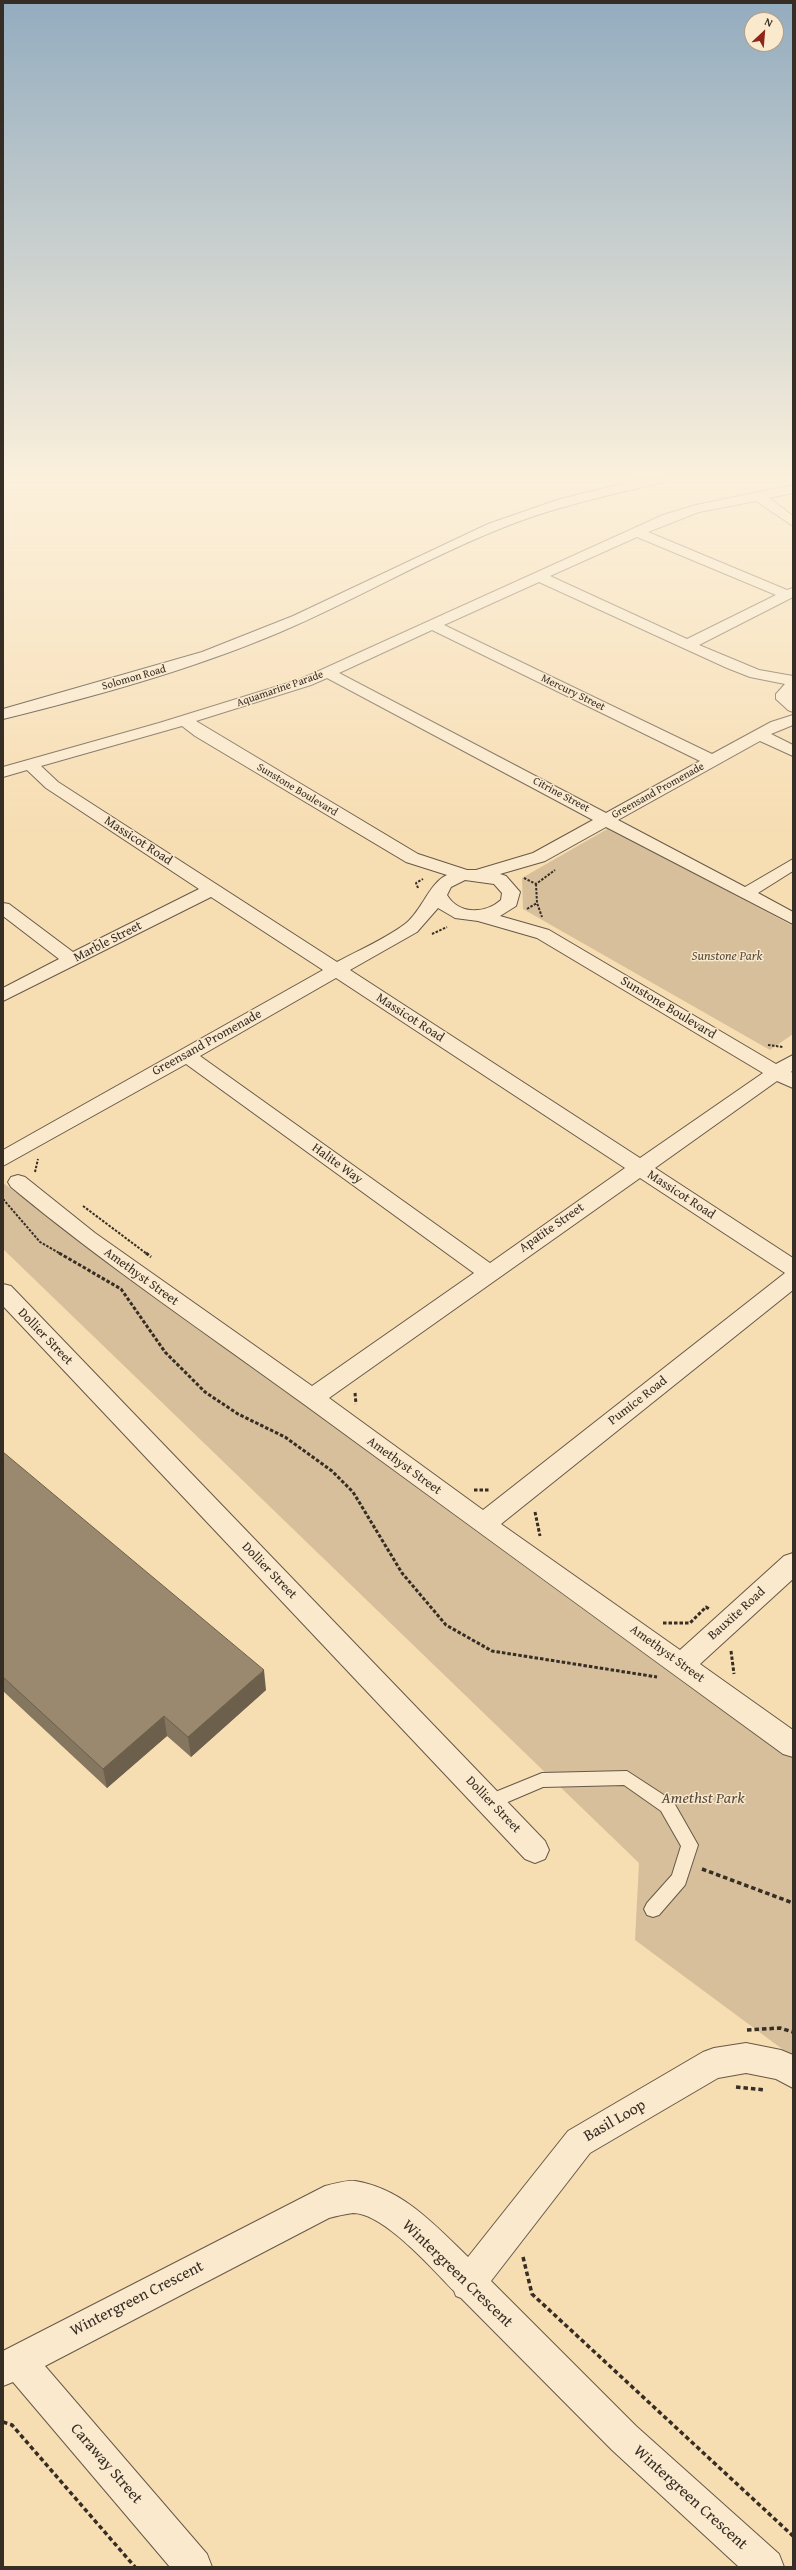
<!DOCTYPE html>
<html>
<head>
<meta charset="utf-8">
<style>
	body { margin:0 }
	#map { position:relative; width:796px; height:2570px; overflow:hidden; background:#f7ddb2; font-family:"Gentium Book Plus",serif }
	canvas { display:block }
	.frame { position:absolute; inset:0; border:4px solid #362d24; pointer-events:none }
	.north { position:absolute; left:744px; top:12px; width:40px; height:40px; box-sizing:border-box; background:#fae9cd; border:1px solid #ac9e89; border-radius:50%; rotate:26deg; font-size:11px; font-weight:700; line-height:16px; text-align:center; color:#362d24 }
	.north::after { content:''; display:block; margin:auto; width:14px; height:18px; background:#8f2418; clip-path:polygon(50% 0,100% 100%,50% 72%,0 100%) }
</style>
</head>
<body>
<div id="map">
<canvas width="796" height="2570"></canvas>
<div class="frame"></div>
<div class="north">N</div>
</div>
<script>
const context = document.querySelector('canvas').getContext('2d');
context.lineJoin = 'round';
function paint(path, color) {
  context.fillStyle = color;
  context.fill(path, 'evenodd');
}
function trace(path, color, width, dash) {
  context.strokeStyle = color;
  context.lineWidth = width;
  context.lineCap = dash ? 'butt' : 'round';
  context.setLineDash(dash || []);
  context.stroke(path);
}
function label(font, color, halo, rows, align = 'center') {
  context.font = font + ' "Gentium Book Plus",serif';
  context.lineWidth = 3;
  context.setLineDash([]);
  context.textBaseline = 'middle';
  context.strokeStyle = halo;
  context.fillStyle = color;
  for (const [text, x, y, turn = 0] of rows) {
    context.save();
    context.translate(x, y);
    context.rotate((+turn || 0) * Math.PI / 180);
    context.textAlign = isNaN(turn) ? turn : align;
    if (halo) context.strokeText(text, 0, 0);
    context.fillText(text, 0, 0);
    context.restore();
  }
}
paint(new Path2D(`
	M 609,828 L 793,926 L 793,1034 L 770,1050 L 523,909 L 522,878 Z
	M 3,1183 L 793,1752 L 793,2057 L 635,1940 L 639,1863 L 3,1249 Z`), '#d6bf9a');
const lane = new Path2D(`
	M 627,1771 L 673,1801 L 698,1845 L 685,1885 L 659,1915 L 653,1917 L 647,1915 L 644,1909 L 647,1903 L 672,1875 L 681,1846 L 661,1811 L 624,1785 L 543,1787 L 489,1810 L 483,1807 L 481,1802 L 483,1797 L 542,1773 Z`);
const street = new Path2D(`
	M 793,485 L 793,493 L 769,498 L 793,516 L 793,526 L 756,501 L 699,512 L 648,532 L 787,590 L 793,588 L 793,597 L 699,645 L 759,670 L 793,676 L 793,712 L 788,710 L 776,699 L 776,694 L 785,684 L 750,677 L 727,668 L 539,582 L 444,625 L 712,754 L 771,722 L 793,715 L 793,725 L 771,734 L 793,745 L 793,756 L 760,741 L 618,820 L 745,887 L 793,859 L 793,871 L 758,893 L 793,912 L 793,924 L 606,827 L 545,861 L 500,874 L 506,876 L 520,892 L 516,906 L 500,916 L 549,930 L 776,1064 L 793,1055 L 793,1070 L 791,1072 L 793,1073 L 793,1088 L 777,1081 L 655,1168 L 793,1258 L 793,1290 L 501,1524 L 680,1650 L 784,1556 L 793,1553 L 793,1579 L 700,1664 L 793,1730 L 793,1757 L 783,1754 C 623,1638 464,1521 305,1405 C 206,1333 105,1265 11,1187 L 8,1182 L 11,1177 L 18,1175 L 25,1177 L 95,1233 L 312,1386 L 474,1273 L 186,1064 L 3,1166 L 3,1150 L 323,970 L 211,897 L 3,1001 L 3,988 L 59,959 L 3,916 L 3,903 L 9,904 L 73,952 L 199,889 L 46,788 L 27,770 L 3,777 L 3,767 L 159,723 L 301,679 L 663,515 L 696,505 ZM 637,537 L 776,595 L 687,639 L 550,576 ZM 432,630 L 700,761 L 606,813 L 339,673 ZM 327,678 L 593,820 L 533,853 L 476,870 L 467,870 L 418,854 L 196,721 L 311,685 ZM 182,726 L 195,736 L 406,862 L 447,875 C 429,883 422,911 405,924 C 385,939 359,950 337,962 L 58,782 L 41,766 ZM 465,880 L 494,884 L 502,893 L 501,900 C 485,914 459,915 447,895 L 451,887 ZM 438,908 L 455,918 L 478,921 L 537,938 L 763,1073 L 640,1158 L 350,970 L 417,932 ZM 336,978 L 625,1168 L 490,1263 L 200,1056 ZM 640,1178 L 785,1273 L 483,1510 L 329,1398 Z
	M 3,1284 L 11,1286 L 545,1841 L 549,1850 L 545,1859 L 535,1863 L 525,1859 L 3,1306 Z
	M 746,2043 L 781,2050 L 793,2055 L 793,2088 L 776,2079 L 746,2073 L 718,2078 L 590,2153 L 491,2281 L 636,2426 L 779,2554 L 784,2567 L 739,2567 L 612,2450 L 461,2298 L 456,2296 L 454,2291 C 433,2270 384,2213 353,2213 C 345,2214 336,2216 329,2218 L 45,2366 L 207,2554 L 212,2567 L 170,2567 L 13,2382 L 3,2386 L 3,2351 L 325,2186 C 334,2184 346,2180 355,2181 C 402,2188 436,2226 468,2257 L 568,2131 L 703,2052 L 714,2048 Z`);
const secondary = new Path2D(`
	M 646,478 L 669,478 L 668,481 C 610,495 552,507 497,530 C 422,560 352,602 278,633 C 190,670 96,696 3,719 L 3,709 L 202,652 L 293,616 L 488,524 L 560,499 Z`);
trace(lane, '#665948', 2);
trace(street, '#665948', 2);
trace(secondary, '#362d24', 2);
trace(new Path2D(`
	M 524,878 L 536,884 L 555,870
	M 536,884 L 537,903 L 542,917
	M 418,888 L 416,883 L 423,879
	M 527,909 L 537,903
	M 432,934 L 447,927
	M 768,1045 L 783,1047
	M 35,1172 L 38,1159
	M 3,1199 L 40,1242 L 61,1254
	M 83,1206 L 147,1254`), '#362d24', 2, [2.5, 1.5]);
trace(new Path2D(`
	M 59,1253 L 121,1289 L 165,1352 L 205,1392 L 238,1414 L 285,1437 L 332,1471 L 353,1492 L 402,1573 L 446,1625 L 492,1651 L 657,1677
	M 146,1253 L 151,1257
	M 355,1393 L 356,1404
	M 474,1490 L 489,1490
	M 535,1512 L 540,1536
	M 663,1623 L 690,1623 L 706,1607 L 709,1609
	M 731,1651 L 734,1674`), '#362d24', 3, [3.5, 2]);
trace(new Path2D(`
	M 702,1869 L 793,1903
	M 747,2030 L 780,2028 L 793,2032
	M 736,2087 L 765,2090
	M 523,2257 L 532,2294 L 793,2536
	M 3,2422 L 12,2425 L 135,2567`), '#362d24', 3.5, [4.5, 3]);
paint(lane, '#fae9cd');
paint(street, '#fae9cd');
paint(secondary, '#fae9cd');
paint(new Path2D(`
	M 3,1452 L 266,1690 L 191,1757 L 167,1736 L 107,1788 L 3,1691 Z`), '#84765f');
paint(new Path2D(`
	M 264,1670 L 266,1690 L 191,1757 L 188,1737 Z
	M 164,1716 L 167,1736 L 107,1788 L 103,1769 Z`), '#6c604d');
const building = new Path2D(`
	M 3,1452 L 264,1670 L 188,1737 L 164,1716 L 103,1769 L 3,1677 Z`);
paint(building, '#9a896e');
trace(building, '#6c604d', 1);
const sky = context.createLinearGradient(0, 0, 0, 838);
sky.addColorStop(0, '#93acbf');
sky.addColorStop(0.57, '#fbf0dc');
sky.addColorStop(1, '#fbf0dc00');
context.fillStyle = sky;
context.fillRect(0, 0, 796, 838);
label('11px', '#362d24', '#fae9cd', [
	["Solomon Road",134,678,-16],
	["Aquamarine Parade",280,689,-19],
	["Mercury Street",573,693,26],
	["Sunstone Boulevard",297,790,31],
	["Greensand Promenade",658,791,-29],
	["Citrine Street",561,795,28]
]);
label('13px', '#362d24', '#fae9cd', [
	["Massicot Road",138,841,33],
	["Marble Street",108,942,-27],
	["Sunstone Boulevard",668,1008,31],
	["Massicot Road",410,1018,33],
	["Greensand Promenade",207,1043,-29],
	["Halite Way",337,1164,36],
	["Massicot Road",681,1195,33],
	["Apatite Street",552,1228,-35],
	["Amethyst Street",141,1277,36],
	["Dollier Street",45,1337,46],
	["Pumice Road",638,1401,-38],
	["Amethyst Street",404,1466,36],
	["Dollier Street",269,1571,46],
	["Bauxite Road",737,1614,-42],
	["Amethyst Street",667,1654,36],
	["Dollier Street",493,1805,46]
]);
label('italic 13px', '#564a3c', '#fae9cd', [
	["Sunstone Park",727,957]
]);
label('italic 16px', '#564a3c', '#fae9cd', [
	["Amethst Park",703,1799]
]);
label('16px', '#362d24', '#fae9cd', [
	["Basil Loop",615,2121,-30],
	["Wintergreen Crescent",457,2274,44],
	["Wintergreen Crescent",137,2299,-27],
	["Caraway Street",106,2464,49],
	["Wintergreen Crescent",690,2498,42]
]);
</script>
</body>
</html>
